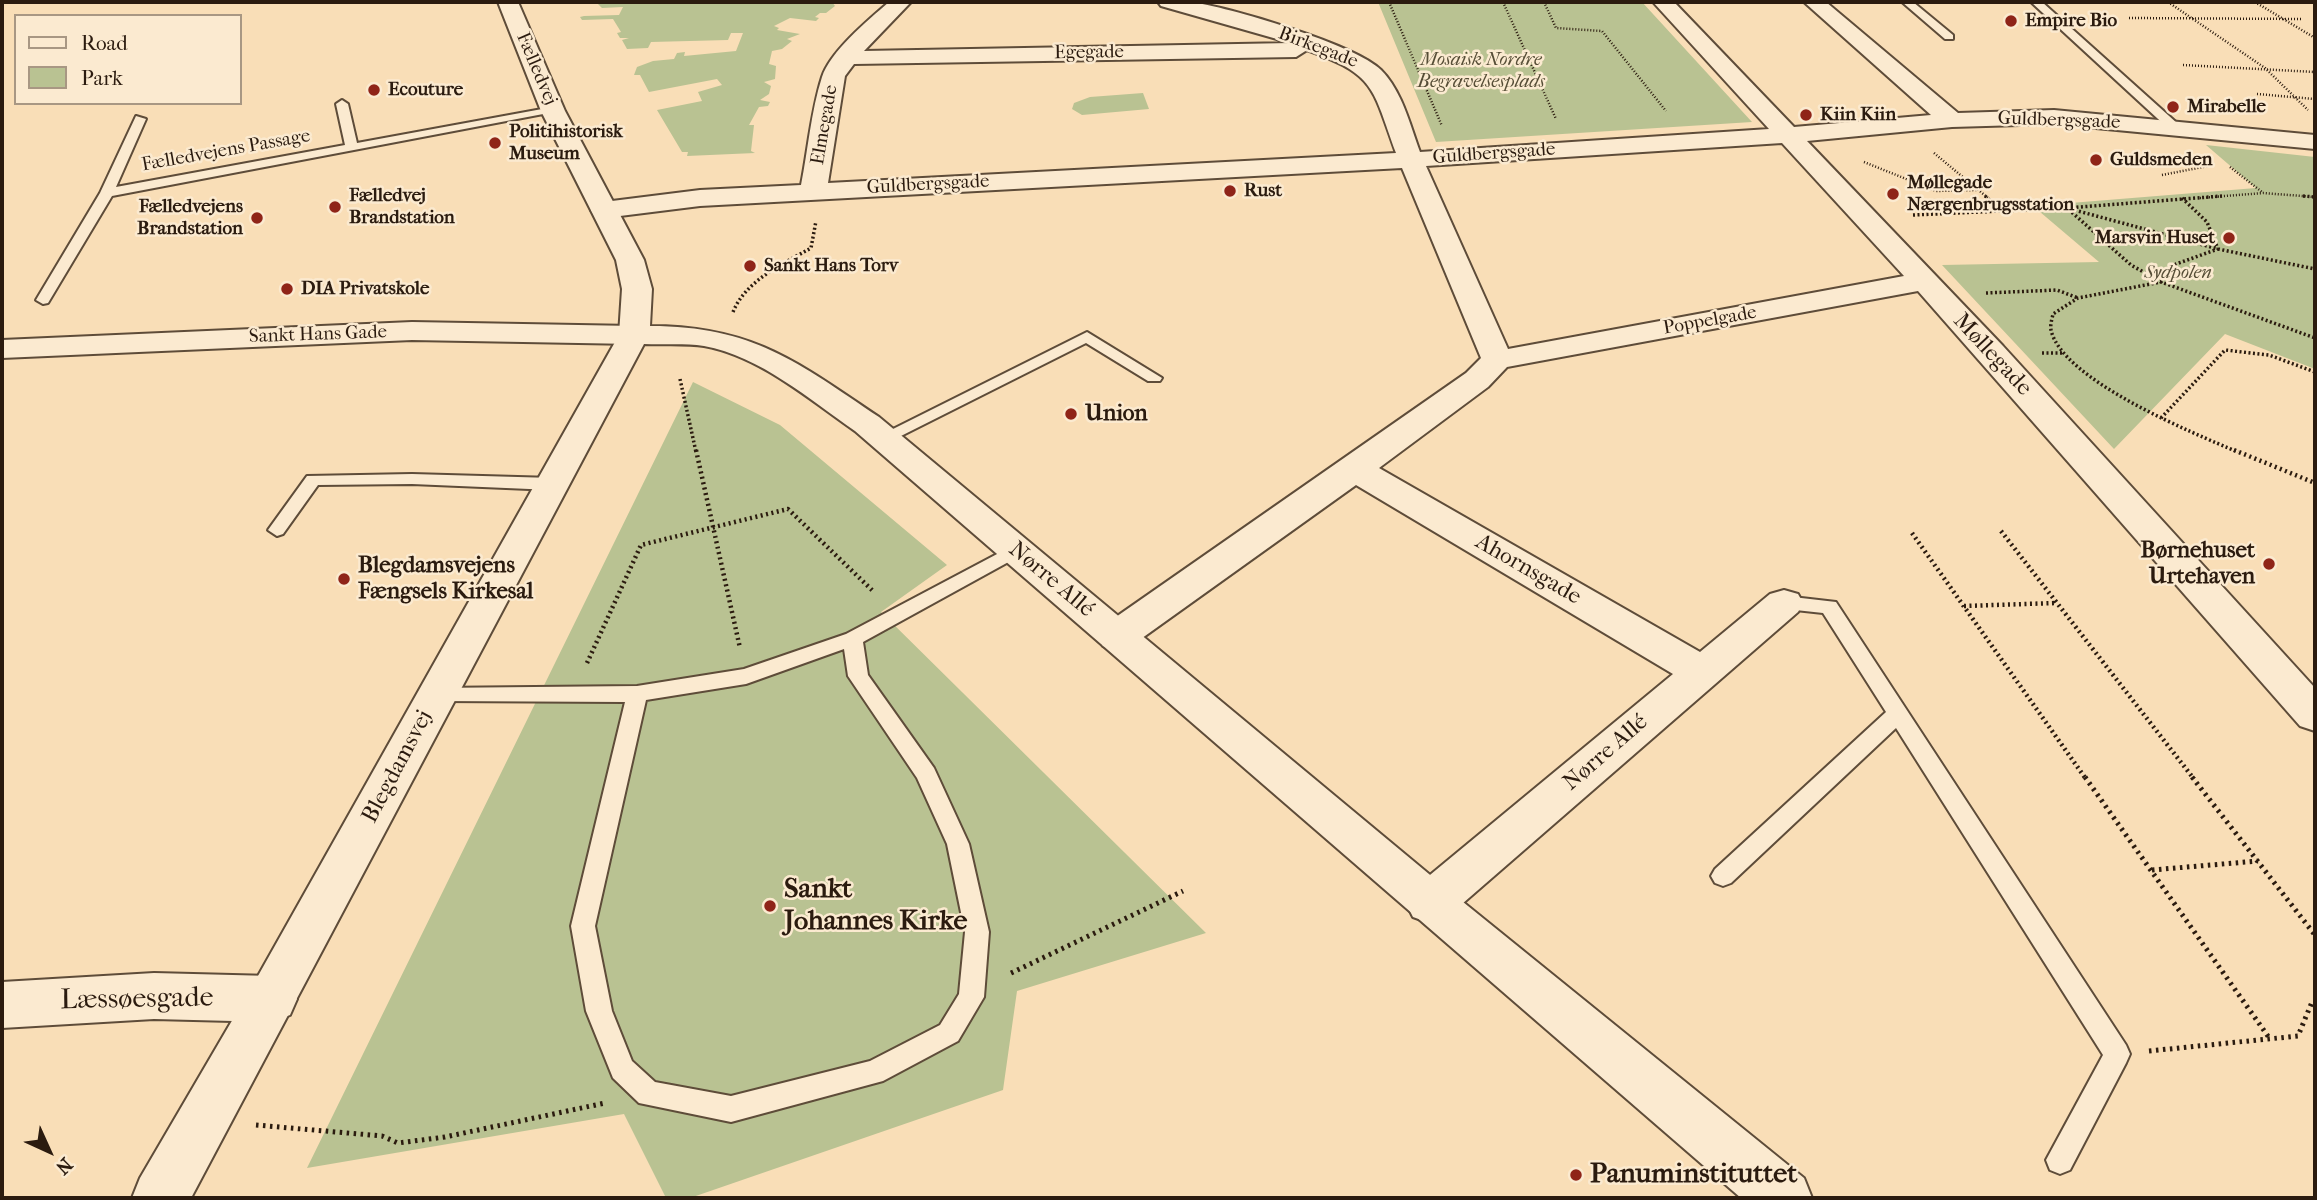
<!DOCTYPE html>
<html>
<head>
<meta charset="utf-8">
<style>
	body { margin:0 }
	#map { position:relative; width:2317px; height:1200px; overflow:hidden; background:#f9deb7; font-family:"IM FELL French Canon",serif }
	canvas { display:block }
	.frame { position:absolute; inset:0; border:4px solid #2b1b0f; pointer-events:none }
	.legend { position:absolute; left:14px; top:14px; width:228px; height:91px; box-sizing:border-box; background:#fbead0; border:2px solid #a89783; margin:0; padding:9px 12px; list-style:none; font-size:21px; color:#2b1b0f }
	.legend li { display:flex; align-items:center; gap:14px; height:35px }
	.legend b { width:35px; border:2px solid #a89783 }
	.north { position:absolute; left:14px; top:1116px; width:70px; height:70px; -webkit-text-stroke:5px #fbead0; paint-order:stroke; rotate:135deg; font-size:19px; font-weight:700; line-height:28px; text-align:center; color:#2b1b0f }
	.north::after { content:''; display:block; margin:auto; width:24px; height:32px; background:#2b1b0f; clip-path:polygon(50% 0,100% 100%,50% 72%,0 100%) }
</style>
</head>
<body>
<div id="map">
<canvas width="2317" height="1200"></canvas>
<div class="frame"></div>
<ul class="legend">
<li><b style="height:9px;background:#fbead0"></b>Road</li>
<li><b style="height:19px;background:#b9c292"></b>Park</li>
</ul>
<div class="north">N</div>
</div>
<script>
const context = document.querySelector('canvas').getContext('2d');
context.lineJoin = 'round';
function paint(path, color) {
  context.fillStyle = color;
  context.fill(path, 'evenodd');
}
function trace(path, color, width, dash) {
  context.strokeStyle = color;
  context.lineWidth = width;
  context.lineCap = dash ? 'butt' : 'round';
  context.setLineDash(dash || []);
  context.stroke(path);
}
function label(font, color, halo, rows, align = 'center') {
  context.font = font + ' "IM FELL French Canon",serif';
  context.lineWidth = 5;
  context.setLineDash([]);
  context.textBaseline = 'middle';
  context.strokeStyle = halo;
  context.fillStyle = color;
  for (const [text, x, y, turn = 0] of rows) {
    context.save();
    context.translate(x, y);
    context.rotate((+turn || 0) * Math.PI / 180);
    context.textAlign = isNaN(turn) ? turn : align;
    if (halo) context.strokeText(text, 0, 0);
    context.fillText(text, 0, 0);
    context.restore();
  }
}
paint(new Path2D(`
	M 596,2 L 832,2 L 835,6 L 826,13 L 820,13 L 815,17 L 819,18 L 816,21 L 790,18 L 774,26 L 779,28 L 777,30 L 800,34 L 787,39 L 792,41 L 782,49 L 772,51 L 769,64 L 776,66 L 775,79 L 764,82 L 771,86 L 769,94 L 760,100 L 770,102 L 768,106 L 759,107 L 749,125 L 754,125 L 751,151 L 755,153 L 687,156 L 688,152 L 682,152 L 657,110 L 702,101 L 698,92 L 722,85 L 717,79 L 649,92 L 640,75 L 634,75 L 637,67 L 653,61 L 674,59 L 677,53 L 685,52 L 684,56 L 736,51 L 743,33 L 731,33 L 728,40 L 651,42 L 648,48 L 627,49 L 622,40 L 629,38 L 620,38 L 617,33 L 621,32 L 613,19 L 582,20 L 580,17 L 584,16 L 619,15 L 623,7 L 602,8 Z
	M 1378,2 L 1642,2 L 1752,122 L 1436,142 Z
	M 1143,93 L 1149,109 L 1082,115 L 1072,109 L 1074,103 L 1090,97 Z
	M 2206,145 L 2315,157 L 2315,369 L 2225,334 L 2114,449 L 1942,265 L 2099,262 L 2033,206 L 2256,188 Z
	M 693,382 L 780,425 L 947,565 L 881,612 L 1206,933 L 1017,991 L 1003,1090 L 690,1198 L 666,1198 L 624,1114 L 307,1168 Z`), '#b9c292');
const service = new Path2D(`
	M 1902,2 L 1913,2 L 1953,35 L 1953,39 L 1945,39 Z
	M 2031,2 L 2042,2 L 2178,124 L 2178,130 L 2170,130 Z
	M 342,100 L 348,104 L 357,143 L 553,107 L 559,111 L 112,196 L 48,303 L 43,304 L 36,300 L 100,193 L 136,116 L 146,119 L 116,187 L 345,145 L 336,104 Z
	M 1087,332 L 1162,378 L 1160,381 L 1148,381 L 1086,343 L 889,442 L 883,443 L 875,438 Z
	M 412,474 L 553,478 L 562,484 L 553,490 L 412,484 L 318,485 L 283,534 L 277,536 L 268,530 L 307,476 Z
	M 1016,544 L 1023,546 L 1025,550 L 1023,554 L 863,642 L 868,675 L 934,768 L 969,844 L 989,932 L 984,997 L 958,1041 L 883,1081 L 731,1122 L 639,1103 L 613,1078 L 586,1011 L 571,926 L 625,702 L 438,701 L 431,698 L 428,693 L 431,688 L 637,686 L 744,669 L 846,634 ZM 844,649 L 848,676 L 917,778 L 947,844 L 965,932 L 959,994 L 940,1025 L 870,1061 L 731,1096 L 655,1082 L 632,1061 L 612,1011 L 595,926 L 646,700 L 746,684 Z
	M 1784,596 L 1836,602 L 2126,1045 L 2130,1054 L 2126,1063 L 2070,1170 L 2060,1174 L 2050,1170 L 2046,1160 L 2103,1055 L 1896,728 L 1731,883 L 1723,886 L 1715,883 L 1711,876 L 1715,869 L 1886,712 L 1823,613 L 1777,608 L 1774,603 Z`);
const minor = new Path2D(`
	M 889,2 L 911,2 L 864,51 L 1291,43 L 1161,6 L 1158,2 C 1168,2 1180,1 1190,2 C 1226,6 1357,45 1381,70 C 1402,91 1410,125 1420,152 L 1769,129 L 1653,2 L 1674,2 L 1794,127 L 1931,115 L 1804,2 L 1826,2 L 1958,113 L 2054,110 L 2315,135 L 2315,149 L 2054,124 L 1952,127 L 1807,141 L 2003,346 L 2315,688 L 2315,731 L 2300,726 L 1918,291 L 1507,367 L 1488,387 L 1379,468 L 1700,652 L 1770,594 L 1784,590 L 1798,594 L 1803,603 L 1798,612 L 1447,917 L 1430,923 L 1413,917 L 1406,903 L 1413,889 L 1673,674 L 1356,485 L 1131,646 L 1117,650 L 1103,646 L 1097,636 L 1103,626 L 1466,373 L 1481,358 L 1402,168 L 700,206 L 604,218 L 595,216 L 591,210 L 595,204 L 604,202 L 700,190 L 801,185 C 808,150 811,111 822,77 C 830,52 867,21 889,2 ZM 1307,50 C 1376,75 1372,87 1396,153 L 828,183 L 845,76 L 854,64 L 1296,57 ZM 1782,143 L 1904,276 L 1508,349 L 1426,166 Z
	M 412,322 L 634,326 L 645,329 L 649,335 L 645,341 L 634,344 L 412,340 L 2,358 L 2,340 Z
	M 154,973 L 272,976 L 290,983 L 297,999 L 290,1015 L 272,1022 L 154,1019 L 2,1028 L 2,982 Z`);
const tertiary = new Path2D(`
	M 498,2 L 518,2 L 565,111 L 644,260 L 652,289 L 650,326 C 753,326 797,362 879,417 L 1447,889 L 1804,1178 L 1812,1198 L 1741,1198 L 855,431 C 810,400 760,356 704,346 C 685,343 664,345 644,344 L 191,1198 L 132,1198 L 140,1178 L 254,983 L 619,335 L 622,289 L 616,260 L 541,111 Z`);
trace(service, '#5e4c39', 4);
trace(minor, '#5e4c39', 4);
trace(tertiary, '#5e4c39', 4);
trace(new Path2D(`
	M 1389,2 L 1442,126
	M 1503,2 L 1556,119
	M 1544,2 L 1556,28 L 1602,31 L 1666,111
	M 2168,2 L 2265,68 L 2308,110
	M 2255,2 L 2315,38
	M 2129,18 L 2301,19
	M 2183,65 L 2315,72
	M 2257,94 L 2315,99
	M 1934,153 L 1988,198
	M 1864,162 L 1936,191 L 1978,190
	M 2230,167 L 2262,192
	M 2162,175 L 2213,165
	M 2200,198 L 2263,193 L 2315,197`), '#2b1b0f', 2.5, [1, 2]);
trace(new Path2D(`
	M 1985,196 L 2002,210
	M 2222,196 L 2067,208 L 2131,265 L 2161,282 L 2315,338
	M 2303,196 L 2315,197
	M 2182,198 L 2207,222 L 2218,249 L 2176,264 L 2161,282 L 2078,298 L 2053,314 C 2052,319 2050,325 2051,330 C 2062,380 2193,433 2238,452
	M 1913,215 L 2067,208 L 2218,249 L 2315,269
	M 1986,293 L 2057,290 L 2078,298
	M 733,312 C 746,280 783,264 811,248 L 816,221
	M 2042,353 L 2064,353
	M 680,379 L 696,452
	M 2161,418 L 2225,350 L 2269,355 L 2315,372`), '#2b1b0f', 3.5, [2, 2.5]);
trace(new Path2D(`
	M 696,450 L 740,648
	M 2234,450 L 2315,483
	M 2001,531 L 2194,779
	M 1912,533 L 2086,779
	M 1964,606 L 2056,603
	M 587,663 L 641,545 L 788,509 L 874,592`), '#2b1b0f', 4.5, [2, 3.5]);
trace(new Path2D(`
	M 2085,777 L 2270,1039
	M 2192,777 L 2315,935
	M 2152,870 L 2258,861
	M 1011,973 L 1183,891
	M 2149,1051 L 2298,1036 L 2312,1002 L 2315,1002
	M 256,1125 L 382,1136 L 398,1143 L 445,1137 L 605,1103`), '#2b1b0f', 5, [2.5, 4.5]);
paint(service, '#fbead0');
paint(minor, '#fbead0');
paint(tertiary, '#fbead0');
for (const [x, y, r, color] of [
	[2011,21,7,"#8f2418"],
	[374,90,7,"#8f2418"],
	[2173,107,7,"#8f2418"],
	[1806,115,7,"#8f2418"],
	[495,143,7,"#8f2418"],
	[2096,160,7,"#8f2418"],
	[1230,191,7,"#8f2418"],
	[1893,194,7,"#8f2418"],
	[335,207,7,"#8f2418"],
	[257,218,7,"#8f2418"],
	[2229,238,7,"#8f2418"],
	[750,266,7,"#8f2418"],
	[287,289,7,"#8f2418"],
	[1071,414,7,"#8f2418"],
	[2269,564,7,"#8f2418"],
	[344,579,7,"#8f2418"],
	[770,906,7,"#8f2418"],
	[1576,1175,7,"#8f2418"]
]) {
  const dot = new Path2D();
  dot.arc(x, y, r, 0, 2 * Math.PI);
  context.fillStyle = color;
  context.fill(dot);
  trace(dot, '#fbead0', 2.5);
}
label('bold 19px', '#2b1b0f', '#fbead0', [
	["Empire Bio",2025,21],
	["Ecouture",388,90],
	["Mirabelle",2187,107],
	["Kiin Kiin",1820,115],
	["Politihistorisk",509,132],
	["Museum",509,154],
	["Guldsmeden",2110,160],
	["Møllegade",1907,183],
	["Nærgenbrugsstation",1907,205],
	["Rust",1244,191],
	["Fælledvej",349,196],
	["Brandstation",349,218],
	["Fælledvejens",243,207,"right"],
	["Brandstation",243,229,"right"],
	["Marsvin Huset",2215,238,"right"],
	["Sankt Hans Torv",764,266],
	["DIA Privatskole",301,289]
], 'left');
label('19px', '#2b1b0f', '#fbead0', [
	["Birkegade",1318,48,21],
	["Egegade",1089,53,-1],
	["Fælledvej",536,69,67],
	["Guldbergsgade",2059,121,2],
	["Elmegade",825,125,-80],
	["Fælledvejens Passage",226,151,-10],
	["Guldbergsgade",1494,154,-4],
	["Guldbergsgade",928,185,-3],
	["Poppelgade",1710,321,-10],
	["Sankt Hans Gade",318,335,-2]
]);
label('italic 19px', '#564d36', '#fbead0', [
	["Mosaisk Nordre",1481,60],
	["Begravelsesplads",1481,82],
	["Sydpolen",2178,273]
]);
label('23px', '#2b1b0f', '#fbead0', [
	["Møllegade",1992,355,47],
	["Ahornsgade",1528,570,30],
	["Nørre Allé",1051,580,40],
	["Nørre Allé",1606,753,-41],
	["Blegdamsvej",398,767,-62]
]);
label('bold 23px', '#2b1b0f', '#fbead0', [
	["Union",1085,414],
	["Børnehuset",2255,551,"right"],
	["Urtehaven",2255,577,"right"],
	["Blegdamsvejens",358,566],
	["Fængsels Kirkesal",358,592]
], 'left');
label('bold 28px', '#2b1b0f', '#fbead0', [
	["Sankt",784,890],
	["Johannes Kirke",784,922],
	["Panuminstituttet",1590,1175]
], 'left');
label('28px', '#2b1b0f', '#fbead0', [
	["Læssøesgade",137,1000,-1]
]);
</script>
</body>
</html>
